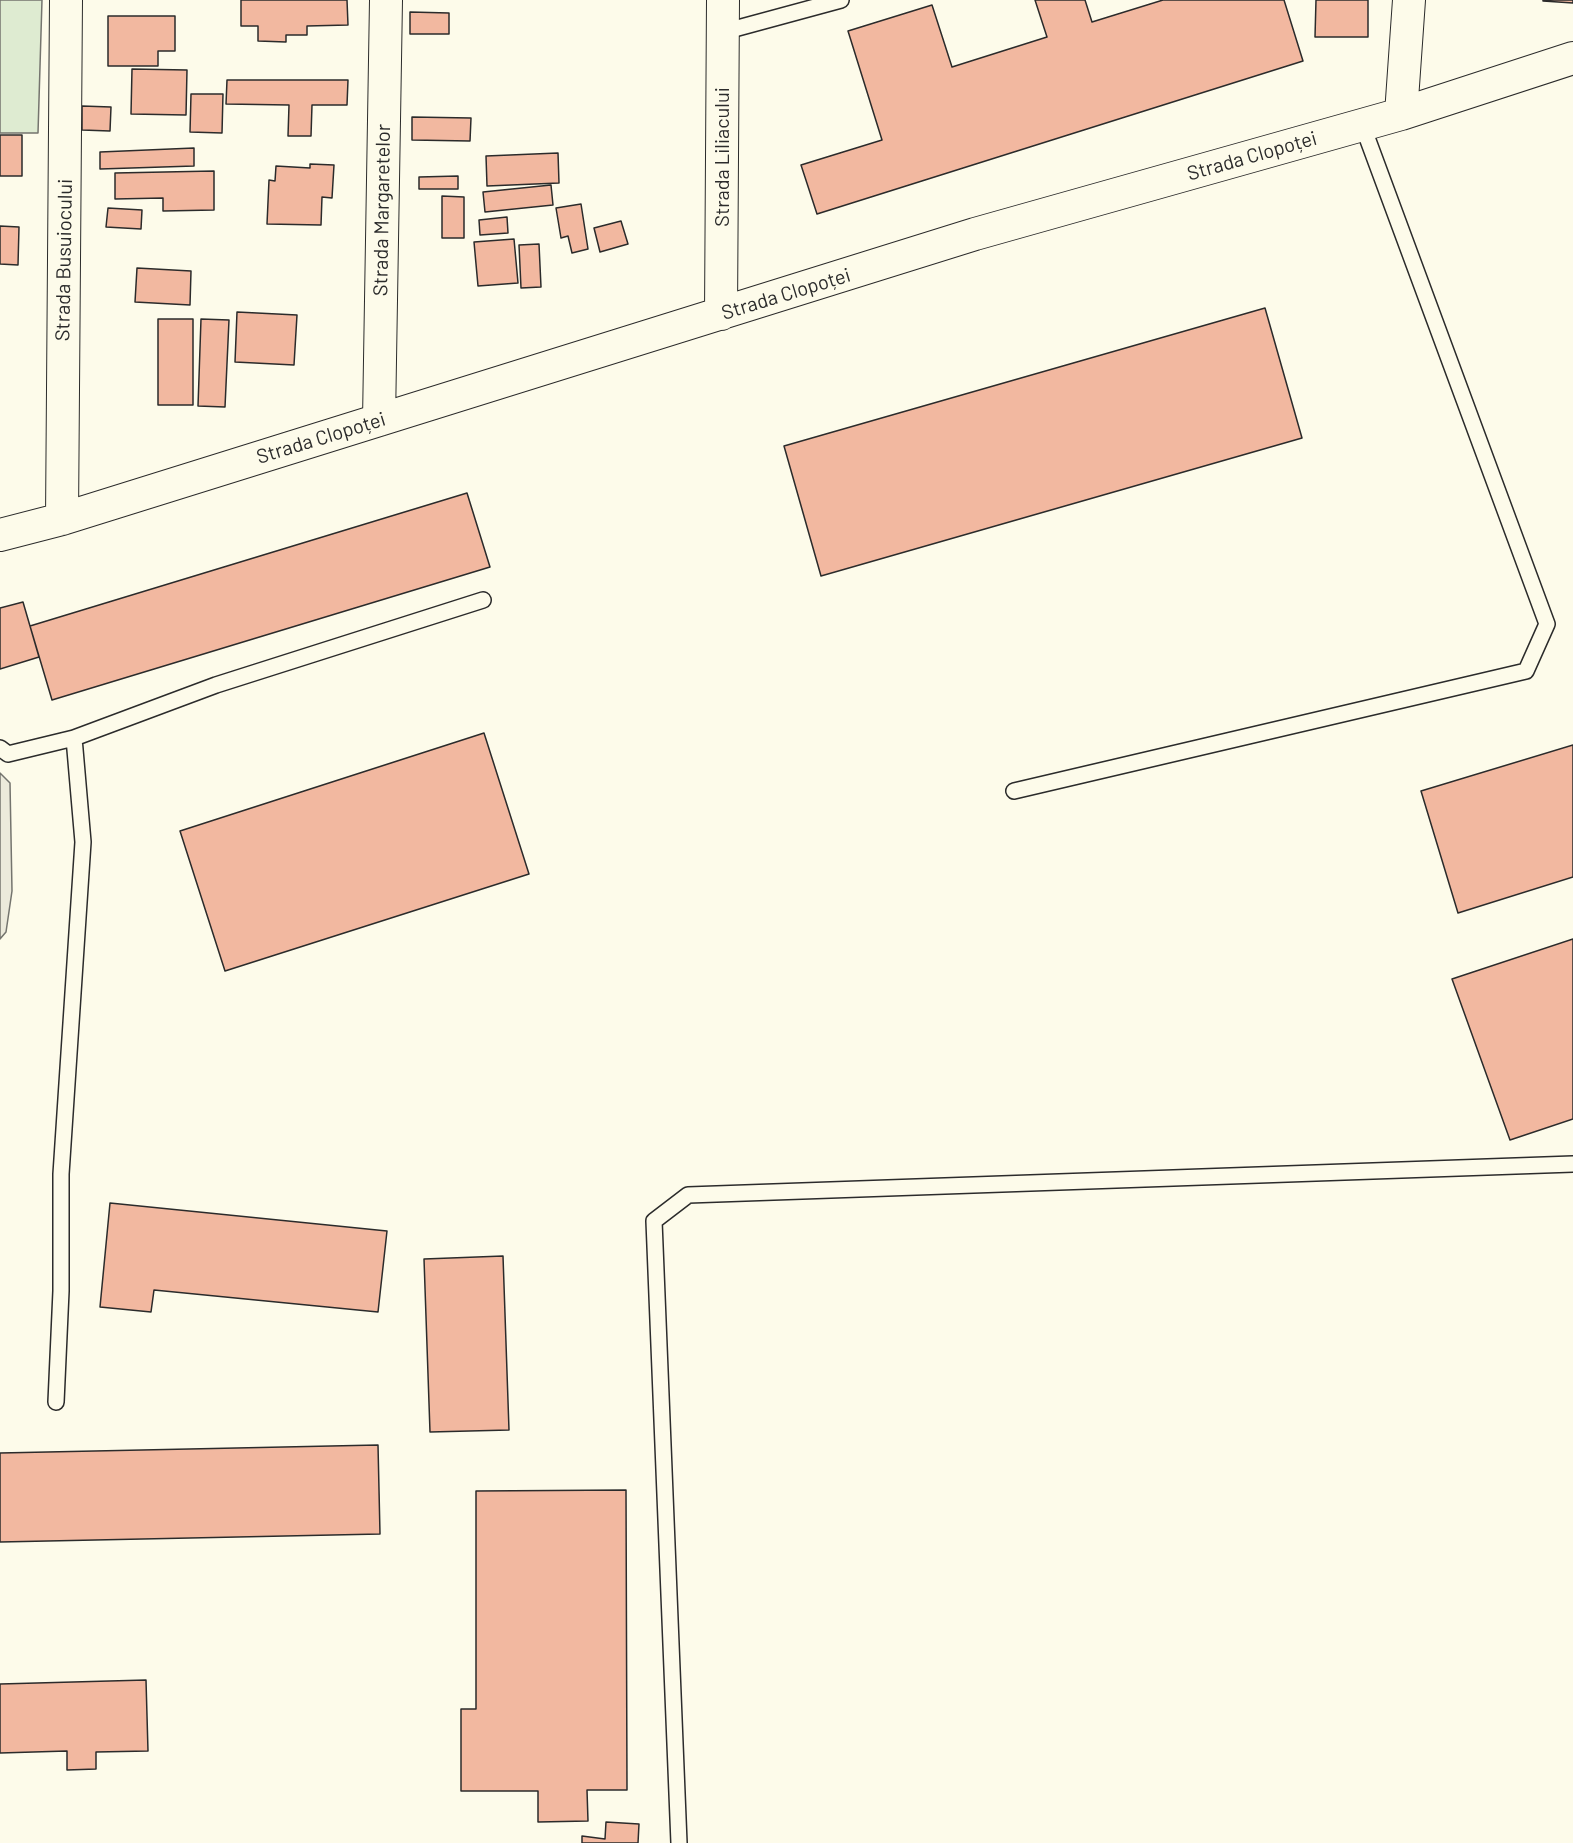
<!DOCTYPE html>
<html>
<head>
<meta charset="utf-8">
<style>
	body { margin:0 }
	canvas { display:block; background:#fdfbea }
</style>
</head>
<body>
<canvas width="1573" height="1843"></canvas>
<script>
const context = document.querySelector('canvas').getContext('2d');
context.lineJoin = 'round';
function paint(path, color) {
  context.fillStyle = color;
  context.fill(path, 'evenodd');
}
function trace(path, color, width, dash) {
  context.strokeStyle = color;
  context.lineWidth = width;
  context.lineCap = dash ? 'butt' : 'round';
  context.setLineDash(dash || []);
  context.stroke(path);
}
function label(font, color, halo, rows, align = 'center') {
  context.font = font + ' Barlow,sans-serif';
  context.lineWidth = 4.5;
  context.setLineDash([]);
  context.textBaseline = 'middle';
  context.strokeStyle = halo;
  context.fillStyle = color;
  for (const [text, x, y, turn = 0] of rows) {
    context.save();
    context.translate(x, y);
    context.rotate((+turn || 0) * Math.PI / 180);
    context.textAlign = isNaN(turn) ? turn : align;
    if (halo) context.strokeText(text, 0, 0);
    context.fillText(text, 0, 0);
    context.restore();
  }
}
const green = new Path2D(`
	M 0,0 L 42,0 L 38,133 L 0,133 Z`);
paint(green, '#deebd1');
trace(green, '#74746e', 1.5);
const parking = new Path2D(`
	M 0,773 L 10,783 L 12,891 L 6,932 L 0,939 Z`);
paint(parking, '#eceadb');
trace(parking, '#74746e', 1.5);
const building = new Path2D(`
	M 241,0 L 347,0 L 348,25 L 307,26 L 307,35 L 286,35 L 286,42 L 258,41 L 258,26 L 241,26 Z
	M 1035,0 L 1085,0 L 1092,22 L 1163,0 L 1284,0 L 1303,61 L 817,214 L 801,165 L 882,140 L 848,31 L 932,5 L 952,67 L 1047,37 Z
	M 1316,0 L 1368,0 L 1368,37 L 1315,37 Z
	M 1543,0 L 1573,0 L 1573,3 L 1543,1 Z
	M 410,12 L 449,13 L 449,34 L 410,34 Z
	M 108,16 L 175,16 L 175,51 L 158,51 L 158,66 L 108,66 Z
	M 132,69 L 187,70 L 186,115 L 131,114 Z
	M 227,80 L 348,80 L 347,105 L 312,105 L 311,136 L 288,136 L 289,105 L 226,104 Z
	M 191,94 L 223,94 L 222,133 L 190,132 Z
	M 82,106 L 111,107 L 110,131 L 82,130 Z
	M 412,117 L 471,118 L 470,141 L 412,140 Z
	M 0,135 L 22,135 L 22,176 L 0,176 Z
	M 194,148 L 194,166 L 100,169 L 100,152 Z
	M 558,153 L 559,183 L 487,186 L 486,156 Z
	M 310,164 L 334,165 L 332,198 L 322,197 L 321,225 L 267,224 L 269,180 L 275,181 L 276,166 L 310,168 Z
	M 214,171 L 214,210 L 163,211 L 163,198 L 115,199 L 115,173 Z
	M 458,176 L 458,189 L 419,189 L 419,177 Z
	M 551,185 L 553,205 L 485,212 L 483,192 Z
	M 442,196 L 464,197 L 464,238 L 442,238 Z
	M 581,204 L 588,249 L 572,253 L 568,236 L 561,238 L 556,208 Z
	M 108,208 L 142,210 L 141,229 L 106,227 Z
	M 507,217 L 508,233 L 480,235 L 479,220 Z
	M 621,221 L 628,244 L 600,252 L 594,228 Z
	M 0,226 L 19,227 L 18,265 L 0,264 Z
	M 514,239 L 518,283 L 478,286 L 474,242 Z
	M 539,244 L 541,287 L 521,288 L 519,245 Z
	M 137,268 L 191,271 L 190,305 L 135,302 Z
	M 1265,308 L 1302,438 L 821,576 L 784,446 Z
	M 237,312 L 297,315 L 294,365 L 235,362 Z
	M 158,319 L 193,319 L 193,405 L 158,405 Z
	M 201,319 L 229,320 L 225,407 L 198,406 Z
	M 467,493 L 490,567 L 52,700 L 30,626 Z
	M 23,602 L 39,657 L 0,669 L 0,608 Z
	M 484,733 L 529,874 L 225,971 L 180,831 Z
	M 1573,745 L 1573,877 L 1458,913 L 1421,791 Z
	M 1573,939 L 1573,1119 L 1510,1140 L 1452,979 Z
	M 110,1203 L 387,1231 L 378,1312 L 154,1290 L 151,1312 L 100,1307 Z
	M 503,1256 L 509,1430 L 430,1432 L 424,1259 Z
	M 378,1445 L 380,1534 L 0,1542 L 0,1453 Z
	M 626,1490 L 627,1790 L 587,1790 L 588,1821 L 538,1822 L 538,1791 L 461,1791 L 461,1709 L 476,1709 L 476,1491 Z
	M 146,1680 L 148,1751 L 96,1752 L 96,1769 L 67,1770 L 67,1751 L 0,1753 L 0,1684 Z
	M 606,1822 L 639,1824 L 638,1843 L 582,1843 L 582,1836 L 605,1839 Z`);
paint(building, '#f2b8a0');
trace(building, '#2b2b2b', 1.5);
const lane = new Path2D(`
	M 723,32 L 841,0
	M 0,748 L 8,754 L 74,738 L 216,685 L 483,600
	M 1014,791 L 1526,671 L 1547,624 L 1362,124
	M 56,1402 L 61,1291 L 61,1174 L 83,842 L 74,738
	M 679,1843 L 654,1221 L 688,1195 L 1573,1164`);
const street = new Path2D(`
	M 1401,114 L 1409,0
	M 721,314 L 723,0
	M 379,420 L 386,0
	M 62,519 L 66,0
	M 0,535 L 62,519 L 975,234 L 1401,114 L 1573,58`);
trace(lane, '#2b2b2b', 18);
trace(street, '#2b2b2b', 34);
trace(lane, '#fdfbea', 15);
trace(street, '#fdfbea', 32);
label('20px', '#2b2b2b', '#fdfbea', [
	["Strada Clopoței",1252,156,-16],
	["Strada Liliacului",722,157,-90],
	["Strada Margaretelor",382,210,-89],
	["Strada Busuiocului",64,260,-89],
	["Strada Clopoței",786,294,-17],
	["Strada Clopoței",321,438,-17]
]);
</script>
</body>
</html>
